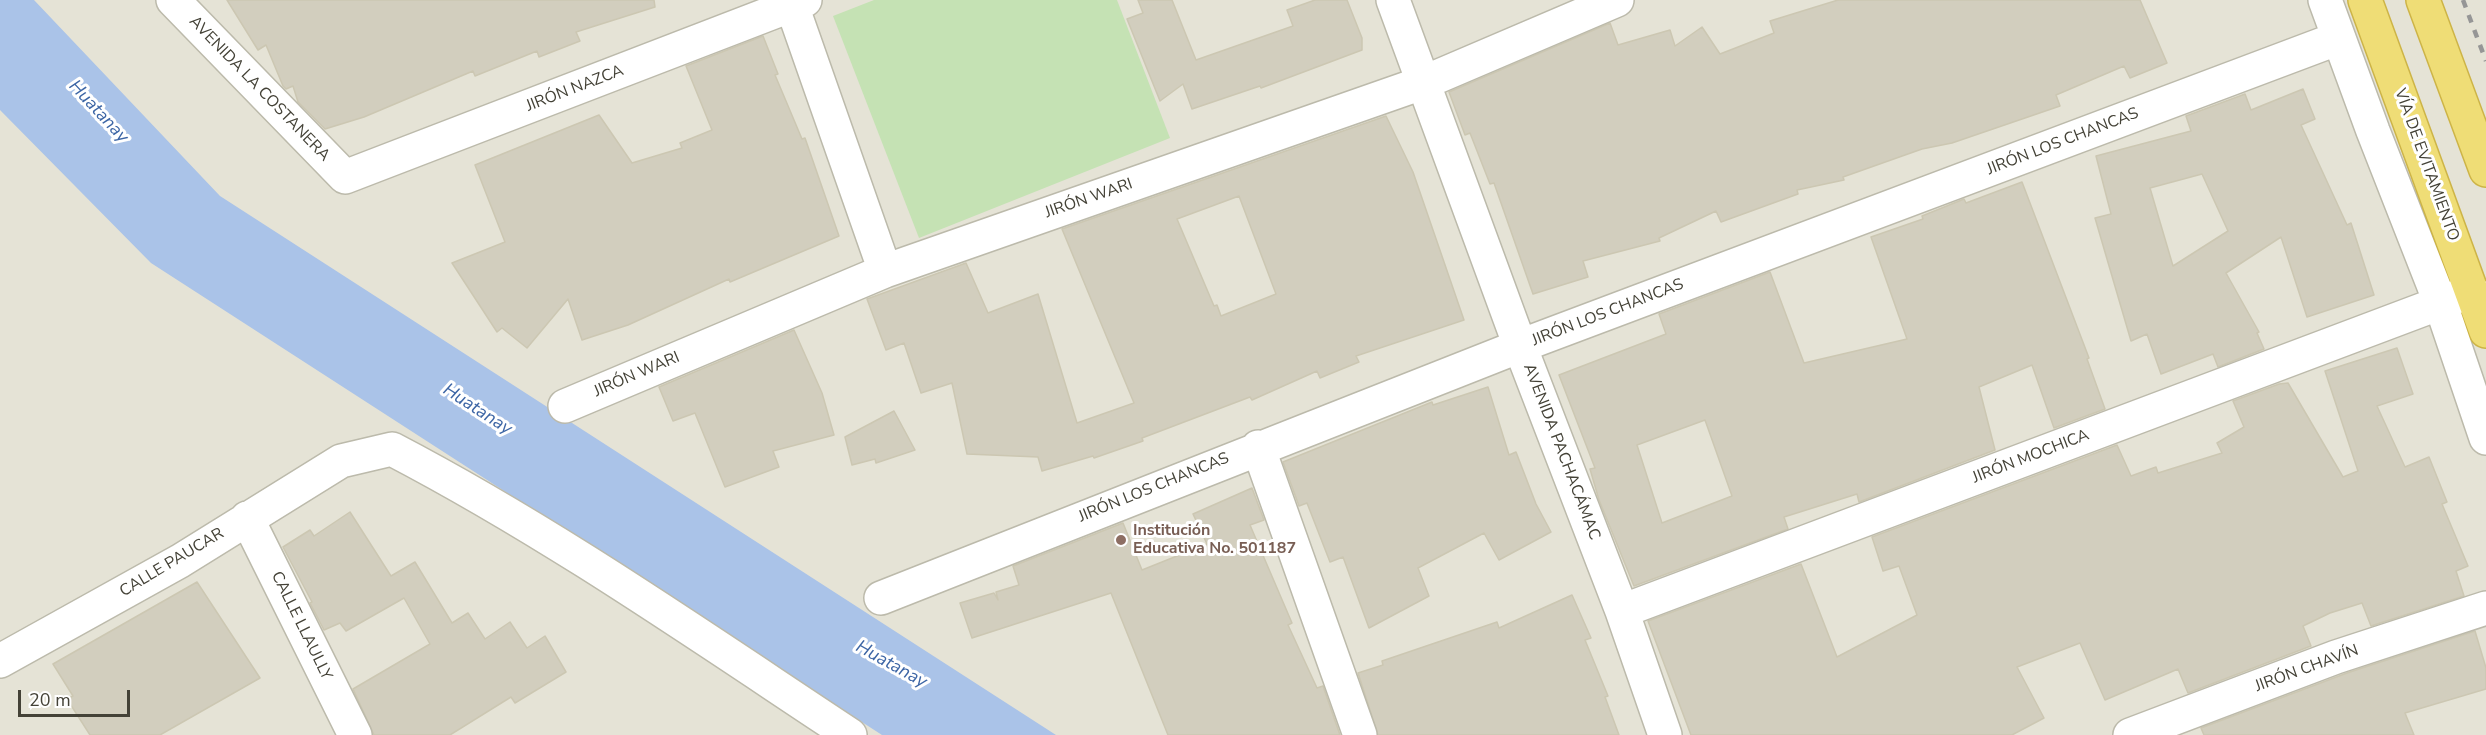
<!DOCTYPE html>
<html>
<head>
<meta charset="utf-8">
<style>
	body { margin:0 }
	#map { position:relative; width:2486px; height:735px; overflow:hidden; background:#f2f1e8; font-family:"Nunito Sans",sans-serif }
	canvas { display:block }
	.scale { position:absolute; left:18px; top:690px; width:112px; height:27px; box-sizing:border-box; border:3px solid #444237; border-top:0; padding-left:8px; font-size:18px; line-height:21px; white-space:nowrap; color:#444237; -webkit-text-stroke:4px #fff; paint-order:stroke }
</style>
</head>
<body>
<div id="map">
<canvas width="2486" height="735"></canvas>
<div class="scale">20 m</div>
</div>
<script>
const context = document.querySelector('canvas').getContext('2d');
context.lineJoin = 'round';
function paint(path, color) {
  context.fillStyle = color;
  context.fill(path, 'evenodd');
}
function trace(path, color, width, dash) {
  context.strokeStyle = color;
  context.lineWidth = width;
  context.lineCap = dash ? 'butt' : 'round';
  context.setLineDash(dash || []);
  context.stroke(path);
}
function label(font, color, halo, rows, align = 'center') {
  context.font = font + ' "Nunito Sans",sans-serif';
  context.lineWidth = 6;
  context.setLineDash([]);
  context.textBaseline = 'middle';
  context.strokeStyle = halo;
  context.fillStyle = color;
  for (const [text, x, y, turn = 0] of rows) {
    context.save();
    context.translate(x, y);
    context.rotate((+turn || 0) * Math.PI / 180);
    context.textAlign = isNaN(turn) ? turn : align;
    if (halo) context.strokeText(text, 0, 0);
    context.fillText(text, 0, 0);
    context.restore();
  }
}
paint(new Path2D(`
	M 0,0 L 2486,0 L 2486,735 L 0,735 Z`), '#e5e3d6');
paint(new Path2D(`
	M 874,0 L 1117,0 L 1170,138 L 919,238 L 833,16 Z`), '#c5e2b4');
paint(new Path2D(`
	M 0,0 L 34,0 L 220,196 L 1056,735 L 882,735 L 151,263 L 0,110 Z`), '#aac3e8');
const building = new Path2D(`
	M 227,0 L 654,0 L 655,7 L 576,32 L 580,41 L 539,57 L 537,51 L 475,76 L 473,71 L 364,117 L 325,129 L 298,102 L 293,86 L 286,89 L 283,86 L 266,45 L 258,50 Z
	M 1138,0 L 1172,0 L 1196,60 L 1293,26 L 1287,10 L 1315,0 L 1347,0 L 1362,38 L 1362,50 L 1261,88 L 1260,86 L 1192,109 L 1183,84 L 1160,101 L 1127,19 L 1143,13 Z
	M 1838,0 L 2140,0 L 2167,63 L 2130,78 L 2124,66 L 2056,95 L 2060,106 L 1952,143 L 1922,149 L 1843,177 L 1844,180 L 1797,190 L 1798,194 L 1721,222 L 1716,211 L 1659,238 L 1660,241 L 1583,261 L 1588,277 L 1533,294 L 1494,183 L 1490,184 L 1470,133 L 1465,135 L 1449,92 L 1610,23 L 1618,45 L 1670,30 L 1675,46 L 1702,27 L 1720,54 L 1774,33 L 1770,21 Z
	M 763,36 L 778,74 L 775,75 L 802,139 L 805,138 L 839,236 L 730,282 L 729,279 L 628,325 L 582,340 L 568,299 L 527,348 L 502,328 L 497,332 L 452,263 L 505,242 L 475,165 L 599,115 L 632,163 L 682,148 L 680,143 L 712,130 L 686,66 Z
	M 2303,89 L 2315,119 L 2301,125 L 2347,225 L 2351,223 L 2374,295 L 2307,317 L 2281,237 L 2226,273 L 2259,332 L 2257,333 L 2264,349 L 2218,367 L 2213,354 L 2161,374 L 2147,334 L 2131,341 L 2095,218 L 2111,214 L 2096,156 L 2191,131 L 2186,116 L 2245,94 L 2251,110 ZM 2202,174 L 2228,231 L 2173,266 L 2150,188 Z
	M 1386,116 L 1413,172 L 1464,320 L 1356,356 L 1359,362 L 1320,378 L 1317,371 L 1252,400 L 1250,397 L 1142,438 L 1143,441 L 1094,458 L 1093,456 L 1042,471 L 1038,457 L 967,454 L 952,383 L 921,393 L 904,343 L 886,350 L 867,299 L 966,263 L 988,313 L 1038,294 L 1077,423 L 1134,403 L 1062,229 ZM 1239,196 L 1276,294 L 1221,316 L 1217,305 L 1214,306 L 1177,219 Z
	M 2022,182 L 2089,358 L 2087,359 L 2105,409 L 2054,428 L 2032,365 L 1979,387 L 1995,450 L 1859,502 L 1857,494 L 1784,517 L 1788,529 L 1634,586 L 1599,500 L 1590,469 L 1595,468 L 1559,375 L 1666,334 L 1659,314 L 1770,272 L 1804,363 L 1907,339 L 1871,237 L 1923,219 L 1922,216 L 1964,199 L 1966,203 ZM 1705,420 L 1732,496 L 1662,523 L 1637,445 Z
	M 794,330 L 822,393 L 834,435 L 773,451 L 779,467 L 725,487 L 695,413 L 673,421 L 659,387 Z
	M 2397,348 L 2413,394 L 2377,406 L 2405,467 L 2429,457 L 2447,502 L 2442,504 L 2468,566 L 2456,571 L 2464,596 L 2371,626 L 2362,603 L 2330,613 L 2303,626 L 2311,646 L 2188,693 L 2178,669 L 2105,700 L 2080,643 L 2017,667 L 2044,718 L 2012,735 L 1691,735 L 1648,621 L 1801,564 L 1837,657 L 1917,615 L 1899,566 L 1883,571 L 1872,537 L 2117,445 L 2131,476 L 2156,467 L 2158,473 L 2222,453 L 2217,443 L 2244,427 L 2233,401 L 2279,384 L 2288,383 L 2343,477 L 2358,471 L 2325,371 Z
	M 1488,387 L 1509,455 L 1516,452 L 1536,504 L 1551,532 L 1499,560 L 1484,533 L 1418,568 L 1429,596 L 1369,628 L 1343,557 L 1330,562 L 1307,503 L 1299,506 L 1283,462 L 1432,402 L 1433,405 Z
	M 894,411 L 915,450 L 876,463 L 875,459 L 852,465 L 845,437 Z
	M 1252,488 L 1264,520 L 1250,525 L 1292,623 L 1288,625 L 1317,688 L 1323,686 L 1340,735 L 1168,735 L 1111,593 L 972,638 L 960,603 L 994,593 L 998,600 L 996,592 L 1019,585 L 1013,566 L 1123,523 L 1142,570 L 1207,544 L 1193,514 Z
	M 350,512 L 391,576 L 415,562 L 452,623 L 468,613 L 485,639 L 510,622 L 527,648 L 545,636 L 566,672 L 515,703 L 511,697 L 450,735 L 374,735 L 353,689 L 430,644 L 404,598 L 346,631 L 340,623 L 324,630 L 310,603 L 312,602 L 283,547 L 310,530 L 314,536 Z
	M 197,582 L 260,678 L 160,735 L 90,735 L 67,699 L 73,696 L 53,664 Z
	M 1572,595 L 1591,638 L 1585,640 L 1608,696 L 1605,697 L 1619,735 L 1378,735 L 1358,673 L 1383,665 L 1382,661 L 1497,622 L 1499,628 Z
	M 2475,631 L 2486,668 L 2486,689 L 2405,713 L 2414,735 L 2204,735 L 2201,728 L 2347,673 Z`);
paint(building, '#d2cebe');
trace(building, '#ccc7b2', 1.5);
const minor = new Path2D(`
	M 173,0 L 345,177 L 805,0
	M 790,0 L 885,271
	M 1393,0 L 1520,346 L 1622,611 L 1665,735
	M 2325,0 L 2373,131 L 2440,302 L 2486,438
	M 565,406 L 885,271 L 1425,82 L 1617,0
	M 1258,447 L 1360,735
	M 247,518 L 355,735
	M 881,598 L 1520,346 L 2339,38
	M 1622,611 L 2472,291
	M 0,661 L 180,561 L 341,461 L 392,449 C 551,532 700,636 850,735
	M 2130,735 L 2336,657 L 2486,608`);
const highway = new Path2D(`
	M 2365,0 L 2486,331
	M 2423,0 L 2486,170`);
trace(minor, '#bcbaab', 36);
trace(highway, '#cdb447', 36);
trace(minor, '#fff', 33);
trace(highway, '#efdd76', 33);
trace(new Path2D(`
	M 2463,0 L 2486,61`), '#969696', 4.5, [8, 8]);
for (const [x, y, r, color] of [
	[1121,540,6,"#8d6e63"]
]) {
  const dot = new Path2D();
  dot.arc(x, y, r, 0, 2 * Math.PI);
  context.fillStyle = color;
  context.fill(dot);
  trace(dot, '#fff', 2);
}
label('16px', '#444237', '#fff', [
	["AVENIDA LA COSTANERA",259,89,46],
	["JIRÓN NAZCA",575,89,-21],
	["JIRÓN LOS CHANCAS",2063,142,-21],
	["VÍA DE EVITAMIENTO",2426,165,70],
	["JIRÓN WARI",1089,199,-19],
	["JIRÓN LOS CHANCAS",1608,313,-21],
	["JIRÓN WARI",637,375,-23],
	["AVENIDA PACHACÁMAC",1561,452,69],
	["JIRÓN MOCHICA",2031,457,-21],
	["JIRÓN LOS CHANCAS",1154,488,-22],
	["CALLE PAUCAR",172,563,-31],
	["CALLE LLAULLY",301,626,64],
	["JIRÓN CHAVÍN",2307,669,-20]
]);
label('bold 16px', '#785e54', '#fff', [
	["Institución",1133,531],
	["Educativa No. 501187",1133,549]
], 'left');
label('italic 18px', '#3c65a5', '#fff', [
	["Huatanay",98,112,47],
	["Huatanay",477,410,33],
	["Huatanay",891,665,29]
]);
</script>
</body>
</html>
